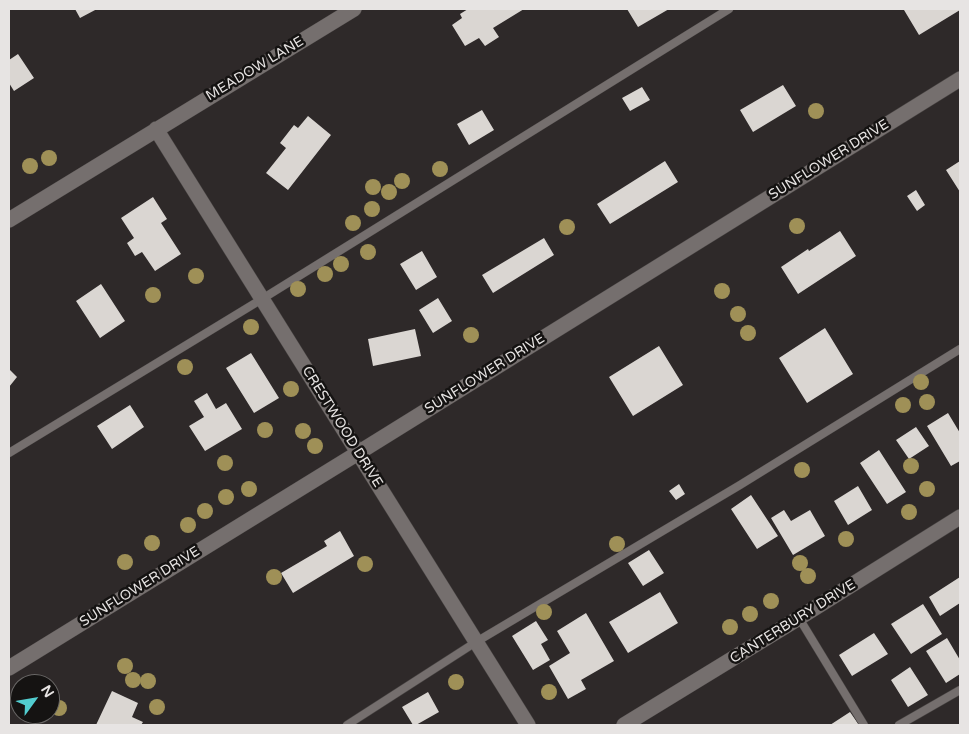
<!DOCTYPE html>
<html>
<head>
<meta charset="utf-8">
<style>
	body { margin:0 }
	#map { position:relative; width:969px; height:734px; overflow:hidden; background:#2e2929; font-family:"Varela Round",sans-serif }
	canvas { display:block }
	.frame { position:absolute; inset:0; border:10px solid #e7e4e3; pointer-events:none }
	.north { position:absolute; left:10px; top:674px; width:50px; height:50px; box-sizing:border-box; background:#151312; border:1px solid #696766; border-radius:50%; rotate:58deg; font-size:14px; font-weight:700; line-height:20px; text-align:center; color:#e7e4e3 }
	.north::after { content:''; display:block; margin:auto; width:18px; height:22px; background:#52cdcf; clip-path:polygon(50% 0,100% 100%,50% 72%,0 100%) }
</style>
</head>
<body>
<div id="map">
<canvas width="969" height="734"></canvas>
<div class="frame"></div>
<div class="north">N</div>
</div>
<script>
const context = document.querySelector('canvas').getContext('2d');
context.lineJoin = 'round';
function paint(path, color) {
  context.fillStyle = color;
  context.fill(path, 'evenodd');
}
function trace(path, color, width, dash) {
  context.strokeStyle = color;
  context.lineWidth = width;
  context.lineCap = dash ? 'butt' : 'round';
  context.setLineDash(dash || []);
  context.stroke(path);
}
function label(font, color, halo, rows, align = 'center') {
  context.font = font + ' "Varela Round",sans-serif';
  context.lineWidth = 5;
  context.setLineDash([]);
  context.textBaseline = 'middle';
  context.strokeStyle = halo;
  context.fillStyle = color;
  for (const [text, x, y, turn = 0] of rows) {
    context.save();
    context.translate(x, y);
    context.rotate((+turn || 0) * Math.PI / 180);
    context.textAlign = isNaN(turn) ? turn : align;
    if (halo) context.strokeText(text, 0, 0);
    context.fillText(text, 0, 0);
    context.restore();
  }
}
paint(new Path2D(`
	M 75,9 L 97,9 L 80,18 Z
	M 468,9 L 476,9 L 477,10 L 478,9 L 524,9 L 493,28 L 499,37 L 485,46 L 479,38 L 465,46 L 452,25 L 462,18 L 460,14 Z
	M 627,9 L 669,9 L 638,27 Z
	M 905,9 L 960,9 L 960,10 L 919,35 L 904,10 Z
	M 18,54 L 34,78 L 14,91 L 9,83 L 9,60 Z
	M 783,85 L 796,106 L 753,132 L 740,110 Z
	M 642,87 L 650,100 L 630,111 L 622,98 Z
	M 482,110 L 494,130 L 469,145 L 457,124 Z
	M 308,116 L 331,135 L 288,190 L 266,173 L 286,148 L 280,143 L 294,125 L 298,128 Z
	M 665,161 L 678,182 L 610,224 L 597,204 Z
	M 960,161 L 960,192 L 946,170 Z
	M 916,190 L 925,205 L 917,211 L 907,196 Z
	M 153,197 L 167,219 L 161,223 L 181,254 L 155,271 L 142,252 L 135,256 L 127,243 L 134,238 L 121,218 Z
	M 840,231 L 856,256 L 798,294 L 781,267 L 808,249 L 809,251 Z
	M 544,238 L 554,255 L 493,293 L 482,275 Z
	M 422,251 L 437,277 L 416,290 L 400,264 Z
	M 101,284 L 125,321 L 100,338 L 76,301 Z
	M 438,298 L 452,321 L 433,333 L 419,310 Z
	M 825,328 L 853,374 L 807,403 L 779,358 Z
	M 415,329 L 421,356 L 373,366 L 368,339 Z
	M 659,346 L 683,385 L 633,416 L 609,377 Z
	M 251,353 L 279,398 L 254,413 L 226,368 Z
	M 9,369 L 17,377 L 9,387 Z
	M 207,393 L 216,409 L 226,403 L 242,429 L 205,451 L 189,426 L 204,417 L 194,401 Z
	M 130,405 L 144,427 L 112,449 L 97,426 Z
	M 948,413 L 960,433 L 960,461 L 951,466 L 927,426 Z
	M 916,427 L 929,446 L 909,459 L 896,440 Z
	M 879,450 L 906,492 L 887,504 L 860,463 Z
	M 679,484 L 685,494 L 676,500 L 669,491 Z
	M 858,486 L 872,510 L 848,525 L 834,501 Z
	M 751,495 L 778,536 L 757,549 L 731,509 Z
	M 784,510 L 791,521 L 810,510 L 825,536 L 793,555 L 771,518 Z
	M 340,531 L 354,556 L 293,593 L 281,573 L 327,546 L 324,541 Z
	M 649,550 L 664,573 L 643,586 L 628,563 Z
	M 960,577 L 960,603 L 940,616 L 929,597 Z
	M 660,592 L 678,623 L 628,653 L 609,622 Z
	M 923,604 L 942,634 L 911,654 L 891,624 Z
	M 586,613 L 614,661 L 581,680 L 586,689 L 568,699 L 549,666 L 570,653 L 557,631 Z
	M 536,621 L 548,640 L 541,644 L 550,660 L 533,670 L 512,636 Z
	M 874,633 L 888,654 L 852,676 L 839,655 Z
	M 947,638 L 960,660 L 960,674 L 946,683 L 926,651 Z
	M 910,667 L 928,695 L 908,707 L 891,680 Z
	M 112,691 L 138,703 L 132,717 L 143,722 L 141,725 L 96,725 Z
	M 428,692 L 439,712 L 416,725 L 413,725 L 402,707 Z
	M 850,712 L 859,725 L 830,725 Z`), '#dad6d2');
const service = new Path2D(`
	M 9,453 L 262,299 L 729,9
	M 799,618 L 864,725
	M 347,725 L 476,642 L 740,485 L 960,349
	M 899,725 L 960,690`);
const minor = new Path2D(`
	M 156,129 L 528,725
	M 9,220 L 354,9
	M 9,668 L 358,453 L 960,79
	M 624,725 L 799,618 L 960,517`);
trace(service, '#484443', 9);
trace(minor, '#484443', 16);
trace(service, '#756f6e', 8);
trace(minor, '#756f6e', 15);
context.fillStyle = '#9f9057';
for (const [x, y] of [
	[816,111],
	[49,158],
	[30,166],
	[440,169],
	[402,181],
	[373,187],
	[389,192],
	[372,209],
	[353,223],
	[797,226],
	[567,227],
	[368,252],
	[341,264],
	[325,274],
	[196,276],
	[298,289],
	[722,291],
	[153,295],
	[738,314],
	[251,327],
	[748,333],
	[471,335],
	[185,367],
	[921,382],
	[291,389],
	[927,402],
	[903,405],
	[265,430],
	[303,431],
	[315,446],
	[225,463],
	[911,466],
	[802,470],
	[249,489],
	[927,489],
	[226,497],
	[205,511],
	[909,512],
	[188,525],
	[846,539],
	[152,543],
	[617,544],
	[125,562],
	[800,563],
	[365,564],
	[808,576],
	[274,577],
	[771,601],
	[544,612],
	[750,614],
	[730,627],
	[125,666],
	[133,680],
	[148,681],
	[456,682],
	[549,692],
	[157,707],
	[59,708]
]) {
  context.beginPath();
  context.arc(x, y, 8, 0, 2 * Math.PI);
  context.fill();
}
label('14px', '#e7e4e3', '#151312', [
	["MEADOW LANE",255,69,-31],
	["SUNFLOWER DRIVE",829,160,-32],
	["SUNFLOWER DRIVE",485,374,-32],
	["CRESTWOOD DRIVE",342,427,58],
	["SUNFLOWER DRIVE",140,587,-32],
	["CANTERBURY DRIVE",793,622,-32]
]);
</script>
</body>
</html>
